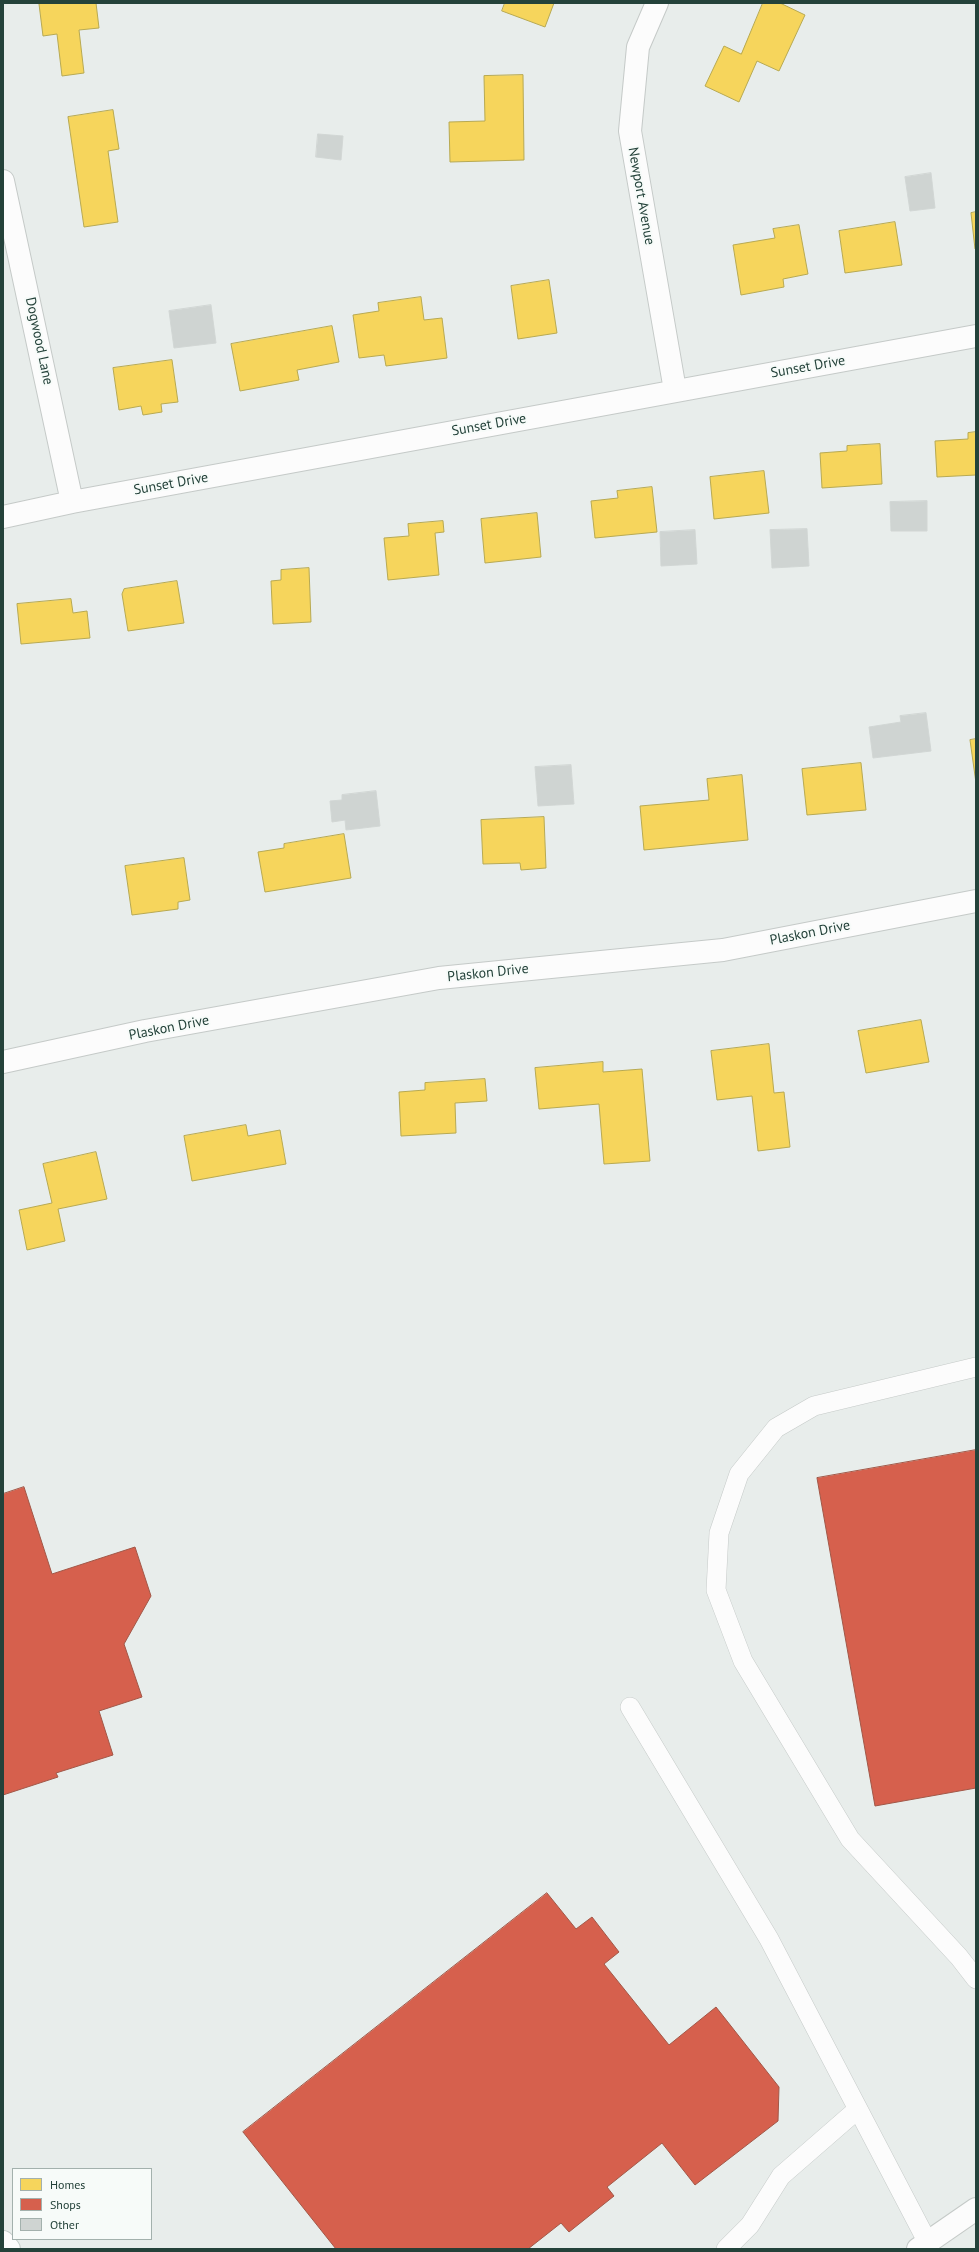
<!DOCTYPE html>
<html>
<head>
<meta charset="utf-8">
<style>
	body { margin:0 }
	#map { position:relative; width:979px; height:2252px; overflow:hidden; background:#e8edeb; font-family:"PT Sans",sans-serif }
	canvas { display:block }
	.frame { position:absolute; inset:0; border:4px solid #24423a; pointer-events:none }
	.legend { position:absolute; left:12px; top:2168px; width:140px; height:72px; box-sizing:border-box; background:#f7fbf9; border:1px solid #a3b1ad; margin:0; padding:5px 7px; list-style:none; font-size:12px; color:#24423a }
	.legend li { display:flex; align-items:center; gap:8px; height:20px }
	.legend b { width:20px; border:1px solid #a3b1ad }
</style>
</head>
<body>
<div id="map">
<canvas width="979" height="2252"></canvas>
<div class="frame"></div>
<ul class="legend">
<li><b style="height:11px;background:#f6d55c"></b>Homes</li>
<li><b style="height:11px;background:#d6604d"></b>Shops</li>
<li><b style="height:11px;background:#cfd4d2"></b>Other</li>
</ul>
</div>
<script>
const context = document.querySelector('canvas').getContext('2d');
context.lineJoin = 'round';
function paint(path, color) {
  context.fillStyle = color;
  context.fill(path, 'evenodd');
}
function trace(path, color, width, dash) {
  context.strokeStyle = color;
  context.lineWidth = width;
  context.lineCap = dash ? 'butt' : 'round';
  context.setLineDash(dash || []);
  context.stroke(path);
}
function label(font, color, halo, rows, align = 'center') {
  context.font = font + ' "PT Sans",sans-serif';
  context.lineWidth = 4;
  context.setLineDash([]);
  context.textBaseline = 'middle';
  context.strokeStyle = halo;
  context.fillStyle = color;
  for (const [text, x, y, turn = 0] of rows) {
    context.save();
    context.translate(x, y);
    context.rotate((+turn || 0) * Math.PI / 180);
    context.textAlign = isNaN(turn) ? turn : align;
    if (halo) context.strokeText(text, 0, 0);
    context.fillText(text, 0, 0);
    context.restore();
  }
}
const homes = new Path2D(`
	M 50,3 L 96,3 L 99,28 L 79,30 L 84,73 L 62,76 L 57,34 L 43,36 L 39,4 Z
	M 505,3 L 554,3 L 545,27 L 502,11 Z
	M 763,3 L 780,3 L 805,15 L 779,71 L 757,61 L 739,102 L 705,86 L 724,46 L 741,54 Z
	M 523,75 L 524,160 L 450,162 L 449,122 L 485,121 L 484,76 Z
	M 113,110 L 119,149 L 108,151 L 118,222 L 84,227 L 68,117 Z
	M 976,212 L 976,249 L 975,249 L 971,213 Z
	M 895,222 L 902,265 L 845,273 L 839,231 Z
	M 799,225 L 808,274 L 783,279 L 784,287 L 741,295 L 733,245 L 775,238 L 773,229 Z
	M 549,280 L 557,333 L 518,339 L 511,286 Z
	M 421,297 L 424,320 L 442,318 L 447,358 L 386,366 L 384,355 L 359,358 L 353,315 L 379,311 L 378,303 Z
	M 332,326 L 339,362 L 297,370 L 299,380 L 240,391 L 231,344 Z
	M 172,360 L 178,402 L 161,404 L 162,412 L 143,415 L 141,406 L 119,410 L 113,368 Z
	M 976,432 L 976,475 L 937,477 L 935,441 L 968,439 L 968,433 Z
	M 880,444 L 882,484 L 822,488 L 820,453 L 847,451 L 847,446 Z
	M 764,471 L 769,513 L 714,519 L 710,477 Z
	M 652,487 L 657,532 L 595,538 L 591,501 L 618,498 L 617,491 Z
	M 537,513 L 541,557 L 485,563 L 481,519 Z
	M 443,521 L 444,532 L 435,533 L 439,575 L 388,580 L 384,538 L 409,536 L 408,524 Z
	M 309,568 L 311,622 L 273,624 L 271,581 L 281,580 L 281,570 Z
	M 177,581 L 184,623 L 128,631 L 122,594 L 124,589 Z
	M 71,599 L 73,613 L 87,611 L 90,638 L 21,644 L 17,604 Z
	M 976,739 L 976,783 L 970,740 Z
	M 861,763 L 866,810 L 807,815 L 802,769 Z
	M 742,775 L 748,840 L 644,850 L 640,806 L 709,800 L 707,779 Z
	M 544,817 L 546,868 L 521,870 L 520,863 L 483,864 L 481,820 Z
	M 344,834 L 351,878 L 265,892 L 258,852 L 284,848 L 284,844 Z
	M 184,858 L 190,900 L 178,902 L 178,909 L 132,915 L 125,866 Z
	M 921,1020 L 929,1062 L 866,1073 L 858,1031 Z
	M 769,1044 L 774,1093 L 784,1092 L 790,1147 L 758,1151 L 752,1096 L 717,1100 L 711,1051 Z
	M 603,1062 L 603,1072 L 642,1069 L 650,1161 L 604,1164 L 599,1104 L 539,1109 L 535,1068 Z
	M 485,1079 L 487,1101 L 455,1103 L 456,1133 L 401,1136 L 399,1092 L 425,1090 L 425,1083 Z
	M 246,1125 L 248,1136 L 280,1130 L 286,1164 L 192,1181 L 184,1136 Z
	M 96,1152 L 107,1199 L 58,1209 L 65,1241 L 27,1250 L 19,1210 L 52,1203 L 43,1164 Z`);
paint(homes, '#f6d55c');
trace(homes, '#b7a952', 1);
const shops = new Path2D(`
	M 976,1450 L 976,1788 L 875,1806 L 817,1478 Z
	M 24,1487 L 52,1574 L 135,1547 L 151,1596 L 124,1644 L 142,1697 L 99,1711 L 113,1755 L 56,1773 L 58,1777 L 3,1795 L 3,1494 Z
	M 547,1893 L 576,1929 L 592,1917 L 619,1952 L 604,1964 L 669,2045 L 716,2007 L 779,2087 L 778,2121 L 695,2185 L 662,2143 L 607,2187 L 614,2196 L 569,2232 L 561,2223 L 528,2249 L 336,2249 L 243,2132 Z`);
paint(shops, '#d6604d');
trace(shops, '#a15747', 1);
const building = new Path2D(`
	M 318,134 L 343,136 L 341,160 L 316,157 Z
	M 931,173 L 935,208 L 910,211 L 905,177 Z
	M 211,305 L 216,343 L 174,348 L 169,311 Z
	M 927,501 L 927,531 L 891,531 L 890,502 Z
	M 807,529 L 809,566 L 772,568 L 770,530 Z
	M 695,530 L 697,564 L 661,566 L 660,532 Z
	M 926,713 L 931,751 L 873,758 L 869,727 L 901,722 L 900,716 Z
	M 571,765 L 574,804 L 538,806 L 535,767 Z
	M 376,791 L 380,826 L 346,830 L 345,820 L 332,822 L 330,801 L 342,800 L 342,795 Z`);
paint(building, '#cfd4d2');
trace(building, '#d1d6d4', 1);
const service = new Path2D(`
	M 976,1367 L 814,1406 L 776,1428 L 739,1474 L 719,1533 L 716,1590 L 743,1661 L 850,1839 L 959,1957 L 976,1979
	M 630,1707 L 769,1939 L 927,2241
	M 726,2249 L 750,2225 L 781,2176 L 858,2109`);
const minor = new Path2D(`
	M 657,3 L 638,47 L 630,131 L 675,390
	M 3,181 L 72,502
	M 3,517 L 72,502 L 976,336
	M 3,1062 L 145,1031 L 439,978 L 723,950 L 976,901
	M 918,2249 L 976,2209`);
const secondary = new Path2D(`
	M 3,2242 L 9,2249`);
trace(service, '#c5cac8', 20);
trace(minor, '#c5cac8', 24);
trace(secondary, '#c3cbc8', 24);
trace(service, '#fcfcfc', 19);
trace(minor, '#fcfcfc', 22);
trace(secondary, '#fcfcfc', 22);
label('14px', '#24423a', '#f7fbf9', [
	["Newport Avenue",641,196,80],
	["Dogwood Lane",39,341,78],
	["Sunset Drive",808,367,-10],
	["Sunset Drive",489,425,-10],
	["Sunset Drive",171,484,-10],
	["Plaskon Drive",810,933,-11],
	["Plaskon Drive",488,973,-6],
	["Plaskon Drive",169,1028,-11]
]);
</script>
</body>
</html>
